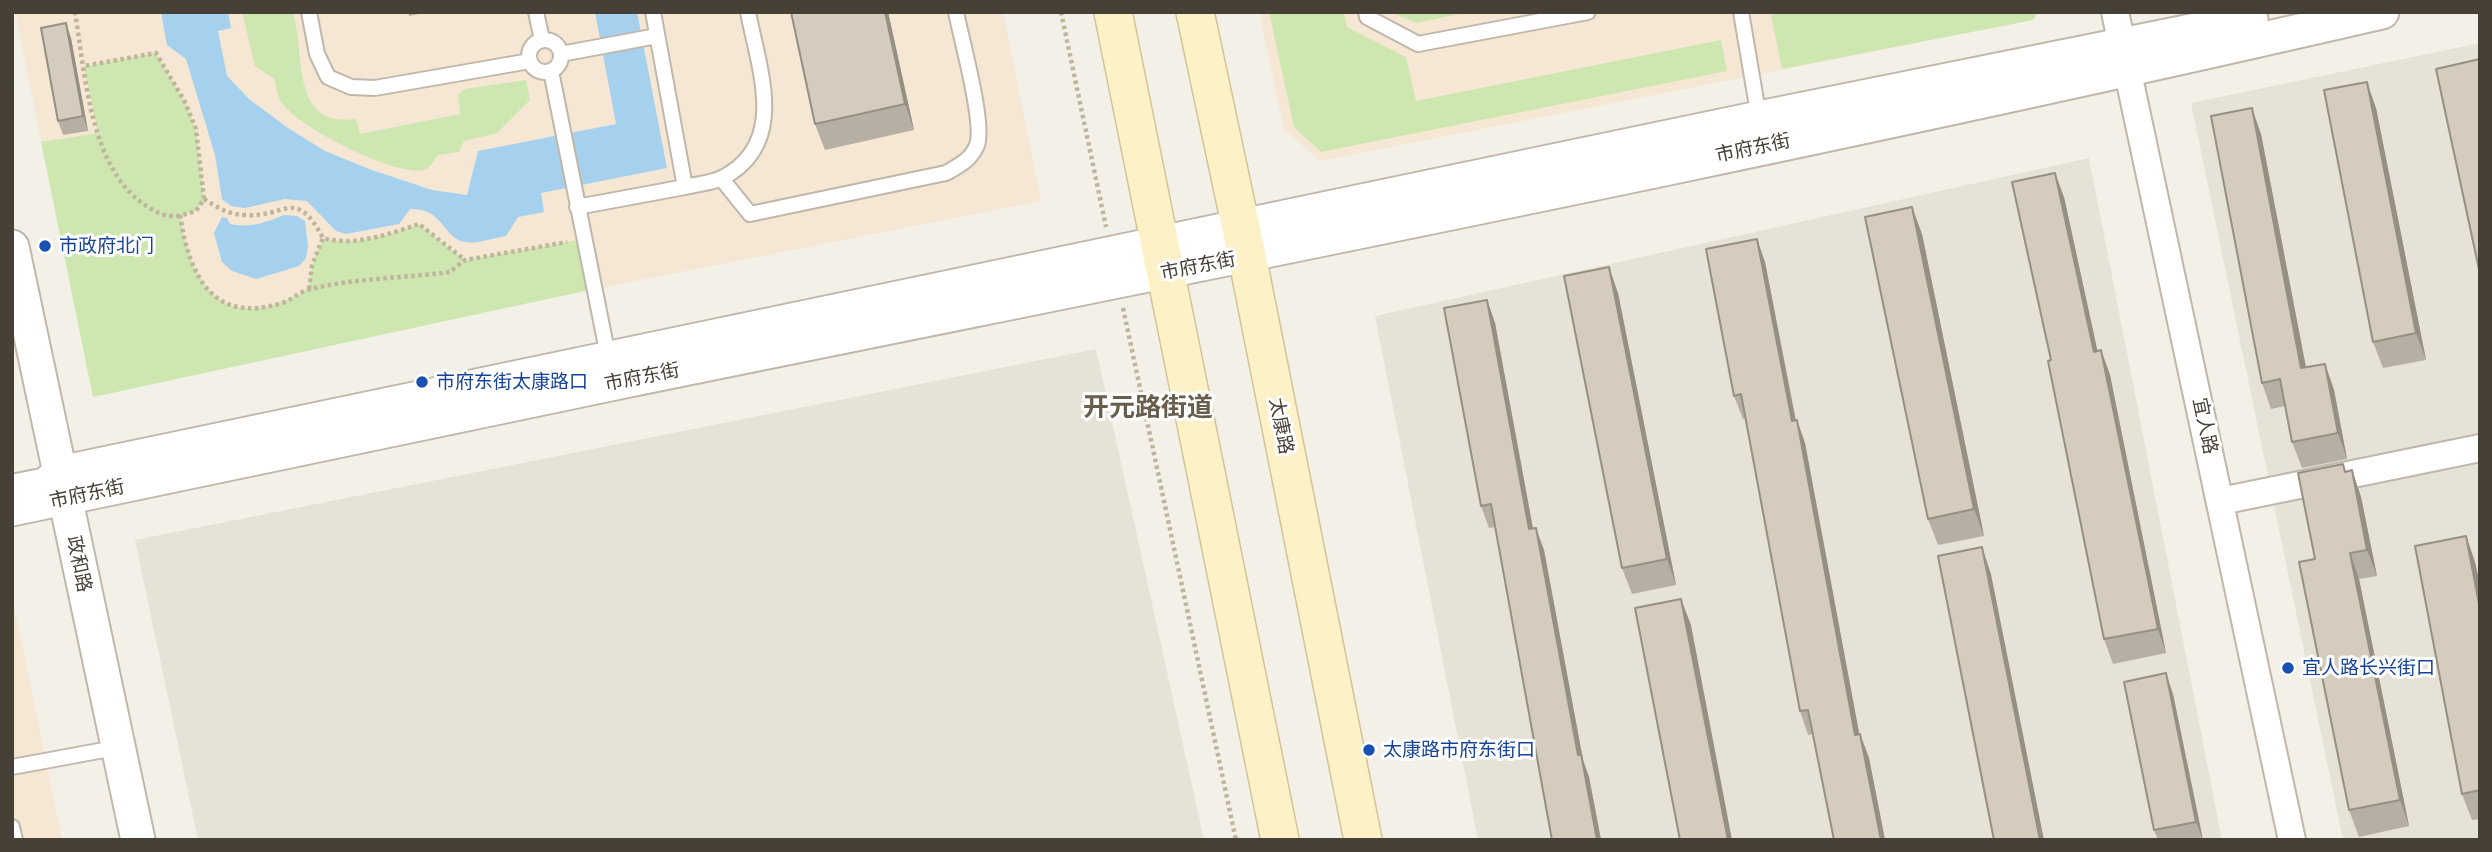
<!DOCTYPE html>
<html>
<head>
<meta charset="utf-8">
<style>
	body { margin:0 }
	#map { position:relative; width:2492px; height:852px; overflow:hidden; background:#f3f0e8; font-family:"Golos Text",sans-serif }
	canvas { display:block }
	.frame { position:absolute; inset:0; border:14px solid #464036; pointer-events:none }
</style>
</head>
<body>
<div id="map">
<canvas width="2492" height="852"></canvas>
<div class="frame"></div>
</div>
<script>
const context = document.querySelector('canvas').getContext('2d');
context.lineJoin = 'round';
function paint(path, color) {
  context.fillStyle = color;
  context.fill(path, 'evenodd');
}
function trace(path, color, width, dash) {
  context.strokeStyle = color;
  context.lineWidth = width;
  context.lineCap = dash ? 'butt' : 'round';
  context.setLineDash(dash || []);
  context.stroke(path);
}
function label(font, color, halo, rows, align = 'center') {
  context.font = font + ' "Golos Text","Noto Sans SC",sans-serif';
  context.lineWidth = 6;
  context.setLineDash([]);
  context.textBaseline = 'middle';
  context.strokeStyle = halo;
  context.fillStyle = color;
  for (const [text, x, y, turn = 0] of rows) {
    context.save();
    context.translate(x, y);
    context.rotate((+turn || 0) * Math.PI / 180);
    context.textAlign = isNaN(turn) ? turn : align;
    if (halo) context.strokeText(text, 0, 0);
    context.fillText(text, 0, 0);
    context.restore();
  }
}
paint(new Path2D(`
	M 2480,43 L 2480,840 L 2343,840 L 2191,103 Z
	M 2089,158 L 2222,840 L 1478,840 L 1375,316 Z
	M 1096,349 L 1204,840 L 198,840 L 135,540 Z`), '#e7e2d6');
paint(new Path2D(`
	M 15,12 L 1003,12 L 1041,201 L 574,293 L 93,397 Z
	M 1259,12 L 2038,12 L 2033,20 L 1320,161 L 1284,129 Z
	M 12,595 L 46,761 L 62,840 L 12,840 Z`), '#f5e7d3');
paint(new Path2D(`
	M 242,12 L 293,12 C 306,54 289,128 356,119 L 360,134 L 460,114 L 458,95 L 464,89 L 526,80 L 530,100 L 497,133 L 464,141 L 459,152 L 438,155 C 434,160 430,169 423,170 C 396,177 292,125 280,100 C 277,94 276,86 274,79 L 255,66 Z
	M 1269,12 L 1344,12 L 1347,27 L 1406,57 L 1416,101 L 1721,40 L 1727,71 L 1321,152 L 1294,127 Z
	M 1390,12 L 1469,12 L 1416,23 Z
	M 1783,12 L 2038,12 L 2033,20 L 1782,69 L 1771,15 Z
	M 156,53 L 185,102 L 196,129 L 204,199 L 196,211 L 180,215 C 193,295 229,335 308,289 L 312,265 L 323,238 C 353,247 390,234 419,224 L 465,260 L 584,239 L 594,289 L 93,397 L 41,142 L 98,133 L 84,66 Z`), '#cee7b1');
paint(new Path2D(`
	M 161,12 L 228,12 L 231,28 L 218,31 L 227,76 L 249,99 L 288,128 L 325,151 L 369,169 L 432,190 L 467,195 L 478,151 L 616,124 L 595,12 L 637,12 L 667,168 L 541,193 L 544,212 L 518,217 L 506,236 C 494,238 478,244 466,242 C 443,240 445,208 410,209 L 399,224 L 346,234 L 336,231 L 307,201 L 285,199 L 245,208 L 231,206 L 222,199 L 215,155 L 186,59 L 167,45 Z
	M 284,215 L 297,216 L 305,221 L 308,246 L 306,258 L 299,266 L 256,279 L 232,271 L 222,262 L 214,233 L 222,217 L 227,218 L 230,224 C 250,228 265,223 284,215 Z`), '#a5d0ee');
const service = new Path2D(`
	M 309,12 L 317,54 L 328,77 L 351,87 L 375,88 L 530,61
	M 536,12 L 542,40
	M 1366,12 L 1367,17 L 1418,44 L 1588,12
	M 1741,12 L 1759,118
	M529 56a16 16 0 1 1 32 0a16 16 0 1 1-32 0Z
	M 561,54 L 657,36
	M 551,71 L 609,361
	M 721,178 L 750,214 L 946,173 C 960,165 971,160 977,145 C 985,124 961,38 956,12
	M 685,187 C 697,184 712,183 722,178 C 789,144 759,70 748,12
	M 577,207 L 685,187 L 653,12
	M 12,767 L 104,750
	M 12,827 L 15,840`);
const minor = new Path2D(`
	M 2115,12 L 2292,840
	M 2221,501 L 2480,448`);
const tertiary = new Path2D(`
	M 12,247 L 138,840
	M 15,491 L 45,485 L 60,473 L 1759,118 L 2251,19
	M 12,509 C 215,468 417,423 620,382 C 1208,262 1797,147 2382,12`);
const secondary = new Path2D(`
	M 1113,12 L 1280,840
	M 1195,12 L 1247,256 L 1363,840`);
trace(service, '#bfb8aa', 18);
trace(minor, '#bfb8aa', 30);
trace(tertiary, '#bfb8aa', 37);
trace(secondary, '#d2c498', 40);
trace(new Path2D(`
	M 75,12 C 85,73 90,169 145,205 C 154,211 164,217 175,216 C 182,216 189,213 196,211 L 204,199 L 196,129 L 185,102 L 156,53 L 84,66
	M 1061,12 L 1106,227
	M 204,199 C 217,207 229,215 245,215 C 286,218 295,186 323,238 C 353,247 390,234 419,224 L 465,260
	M 180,215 C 189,274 211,325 282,303 C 292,300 300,291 311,289 C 354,278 406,278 450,272 L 465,260 L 567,242
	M 309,289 L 312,265 L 323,238
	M 1123,308 L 1236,840`), '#c0b49c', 4.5, [3.5, 3.5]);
trace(service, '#fff', 14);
trace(minor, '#fff', 26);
trace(tertiary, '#fff', 33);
trace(secondary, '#fdf1c8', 37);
paint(new Path2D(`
	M 408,12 L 428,12 L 409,16 Z
	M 791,12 L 888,12 L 914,130 L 825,150 L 815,124 Z
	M 71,38 L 88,131 L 63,135 L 58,121 Z
	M 2376,108 L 2426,360 L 2383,368 L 2373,342 Z
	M 2261,134 L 2306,367 L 2325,364 L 2334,390 L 2347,459 L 2302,468 L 2292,442 L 2285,406 L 2271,409 L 2262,383 Z
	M 2064,197 L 2097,351 L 2101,350 L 2110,375 L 2166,653 L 2113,664 L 2104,639 Z
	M 1922,234 L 1984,536 L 1938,545 L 1928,519 Z
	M 1765,262 L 1796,420 L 1805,443 L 1859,735 L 1860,734 L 1869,758 L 1885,840 L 1834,840 L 1813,734 L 1808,735 L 1800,711 L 1746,418 L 1743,419 L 1734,396 Z
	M 1618,293 L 1676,585 L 1632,594 L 1622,568 Z
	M 1487,300 L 1495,323 L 1533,528 L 1544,550 L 1583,760 L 1589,777 L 1601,840 L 1552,840 L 1496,527 L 1489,528 L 1481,506 Z
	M 2343,464 L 2346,472 L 2352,470 L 2361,497 L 2377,576 L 2359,579 L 2409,826 L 2359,837 L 2349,810 Z
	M 2466,536 L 2475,562 L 2480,585 L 2480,819 L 2472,820 L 2462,794 Z
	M 2173,694 L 2203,840 L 2158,840 L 2154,830 Z`), '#b7afa3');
paint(new Path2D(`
	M 885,12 L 888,12 L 914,130 L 905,104 Z
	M 66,23 L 71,38 L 88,131 L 83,116 Z
	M 2367,82 L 2376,108 L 2426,360 L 2416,333 Z
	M 2252,108 L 2261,134 L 2311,394 L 2301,368 Z
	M 2055,173 L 2064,197 L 2103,376 L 2094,352 Z
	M 1912,207 L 1922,234 L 1984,536 L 1974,509 Z
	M 1757,239 L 1765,262 L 1800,444 L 1792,421 Z
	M 1609,267 L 1618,293 L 1676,585 L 1667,559 Z
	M 1487,300 L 1495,323 L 1537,551 L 1529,529 Z
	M 2101,350 L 2110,375 L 2166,653 L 2158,629 Z
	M 2325,364 L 2334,390 L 2347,459 L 2338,433 Z
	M 1797,420 L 1805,443 L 1864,759 L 1855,735 Z
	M 2352,470 L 2361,497 L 2377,576 L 2367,550 Z
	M 1536,528 L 1544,550 L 1583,760 L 1589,777 L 1601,840 L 1597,840 L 1578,755 Z
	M 2466,536 L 2475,562 L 2480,585 L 2480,609 Z
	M 1982,547 L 1991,574 L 2044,840 L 2040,840 Z
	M 2350,553 L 2359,579 L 2409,826 L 2400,800 Z
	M 1681,599 L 1691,625 L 1732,840 L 1728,840 Z
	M 2166,673 L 2173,694 L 2203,840 L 2196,822 Z
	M 1860,734 L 1869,758 L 1885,840 L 1881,840 Z`), '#958f84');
const building = new Path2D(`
	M 791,12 L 885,12 L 905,104 L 815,124 Z
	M 66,23 L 83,116 L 58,121 L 41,28 Z
	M 2480,59 L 2480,274 L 2436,69 Z
	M 2367,82 L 2416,333 L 2373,342 L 2324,90 Z
	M 2252,108 L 2301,368 L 2325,364 L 2338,433 L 2292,442 L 2280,379 L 2262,383 L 2211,116 Z
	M 2055,173 L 2094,352 L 2101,350 L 2158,629 L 2104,639 L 2048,361 L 2051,360 L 2012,182 Z
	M 1912,207 L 1974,509 L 1928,519 L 1865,217 Z
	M 1757,239 L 1792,421 L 1797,420 L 1855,735 L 1860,734 L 1881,840 L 1834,840 L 1808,710 L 1800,711 L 1741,394 L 1734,396 L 1706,249 Z
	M 1609,267 L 1667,559 L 1622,568 L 1564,276 Z
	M 1487,300 L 1529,529 L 1536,528 L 1578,755 L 1581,754 L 1597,840 L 1552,840 L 1491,504 L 1481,506 L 1444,308 Z
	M 2343,464 L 2345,472 L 2352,470 L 2367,550 L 2350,553 L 2400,800 L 2349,810 L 2299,562 L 2315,559 L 2298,473 Z
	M 2466,536 L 2480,609 L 2480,790 L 2462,794 L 2415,546 Z
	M 1982,547 L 2040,840 L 1994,840 L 1938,556 Z
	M 1681,599 L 1728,840 L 1680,840 L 1635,608 Z
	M 2166,673 L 2196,822 L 2154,830 L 2124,682 Z`);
paint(building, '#d5ccbd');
trace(building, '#958f84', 2);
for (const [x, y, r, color] of [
	[45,246,7,"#1a4fb4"],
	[422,382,7,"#1a4fb4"],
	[2288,668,7,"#1a4fb4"],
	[1369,750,7,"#1a4fb4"]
]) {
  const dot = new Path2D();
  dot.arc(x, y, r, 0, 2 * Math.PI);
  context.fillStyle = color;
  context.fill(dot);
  trace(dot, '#fff', 2.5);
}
label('19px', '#464036', '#fff', [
	["市府东街",1753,148,-12],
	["市府东街",1198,266,-11],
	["市府东街",642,377,-11],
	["太康路",1281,426,79],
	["宜人路",2205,426,78],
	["市府东街",87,494,-12],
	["政和路",79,564,78]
]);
label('19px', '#164399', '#fff', [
	["市政府北门",59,246],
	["市府东街太康路口",436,382],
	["宜人路长兴街口",2302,668],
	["太康路市府东街口",1383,750]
], 'left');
label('bold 26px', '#695e4e', '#fff', [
	["开元路街道",1148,408]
]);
</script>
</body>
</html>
